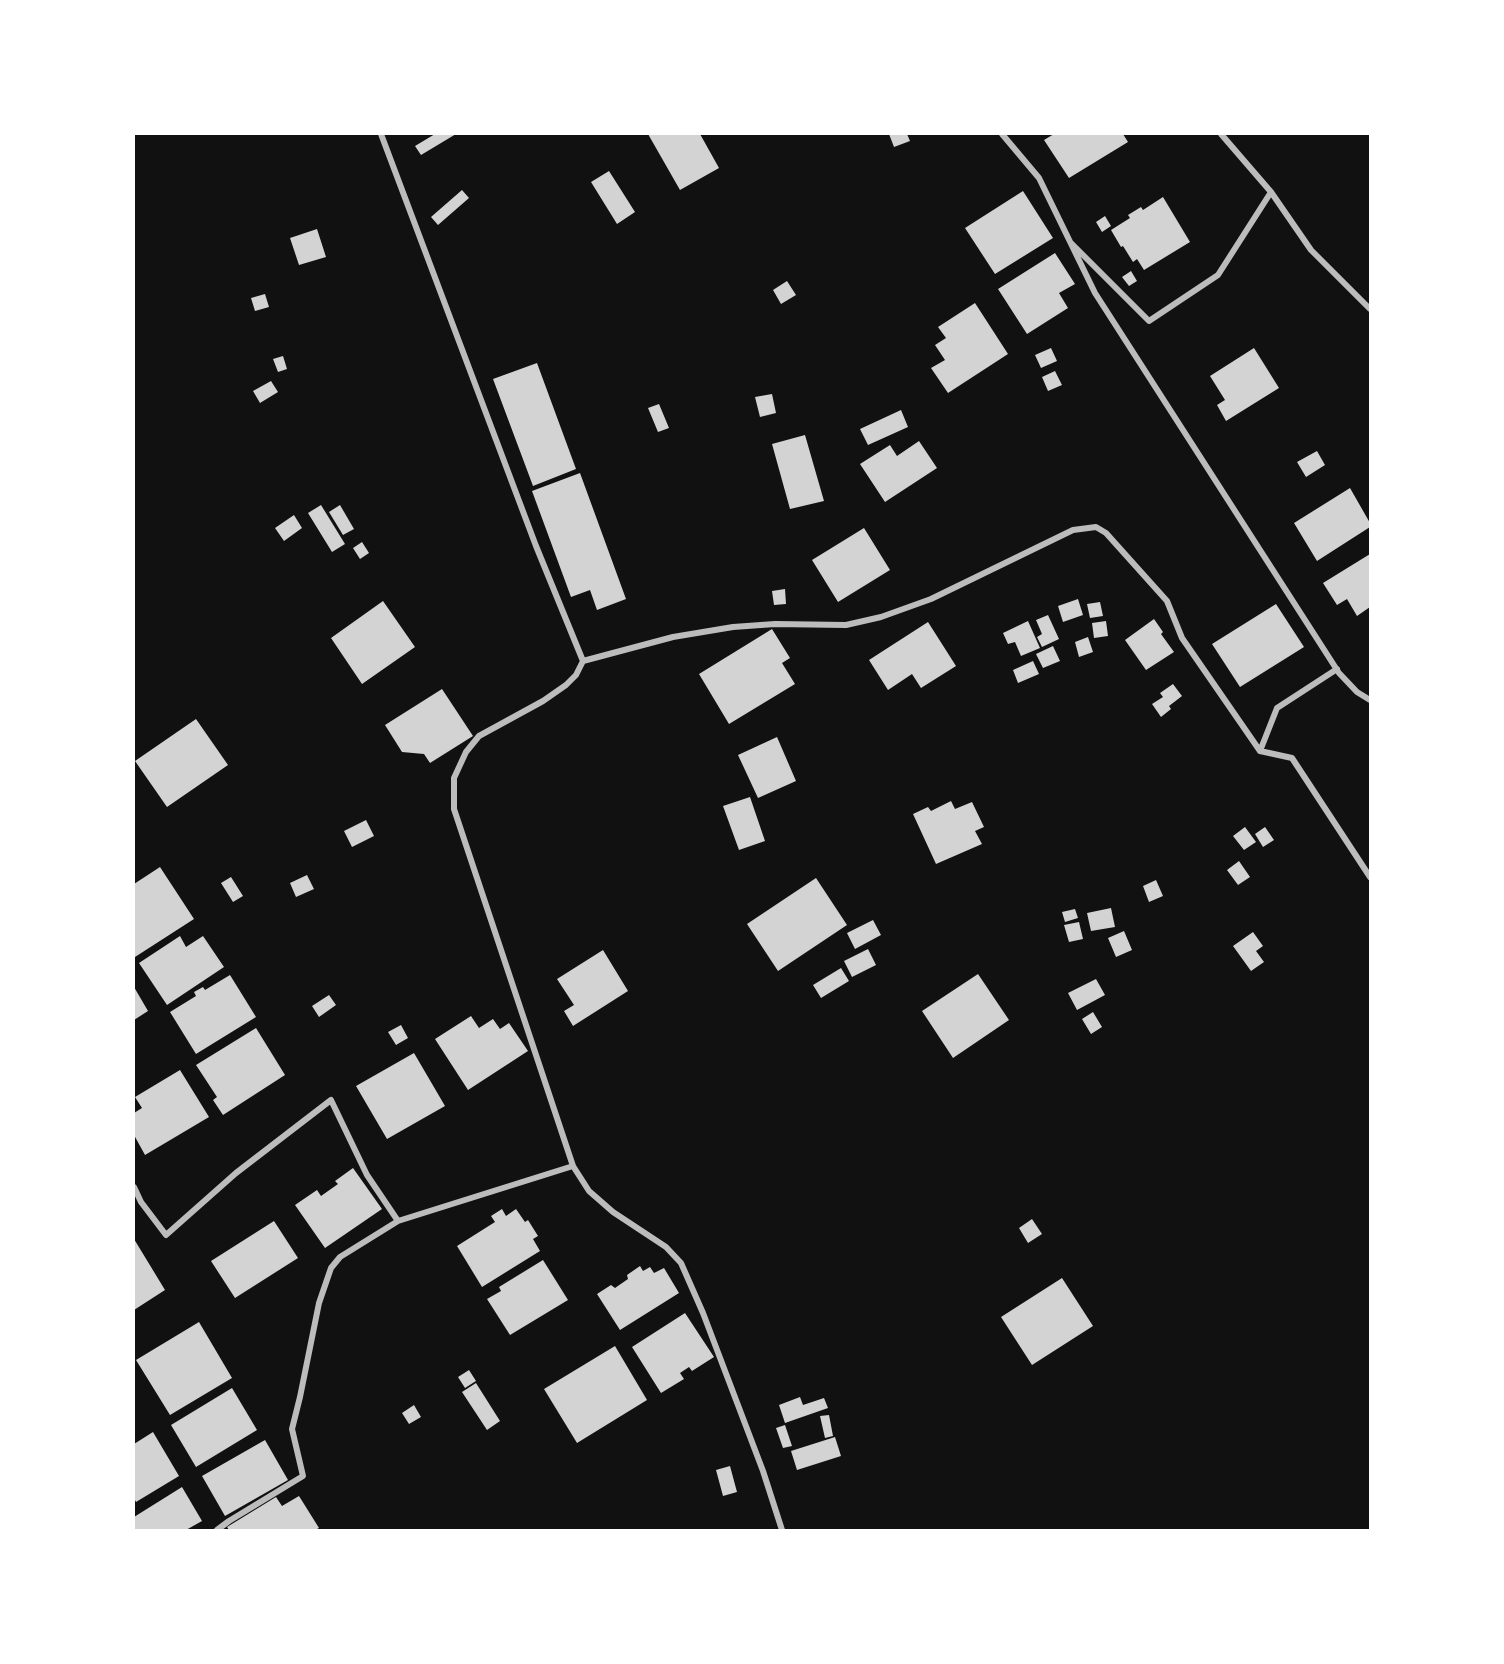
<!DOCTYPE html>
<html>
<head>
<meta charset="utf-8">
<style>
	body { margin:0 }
	#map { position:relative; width:1504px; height:1664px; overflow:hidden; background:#111; font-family:"DM Sans",sans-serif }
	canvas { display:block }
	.frame { position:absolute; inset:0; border:135px solid #fff; pointer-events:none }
</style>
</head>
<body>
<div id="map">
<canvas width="1504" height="1664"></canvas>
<div class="frame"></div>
</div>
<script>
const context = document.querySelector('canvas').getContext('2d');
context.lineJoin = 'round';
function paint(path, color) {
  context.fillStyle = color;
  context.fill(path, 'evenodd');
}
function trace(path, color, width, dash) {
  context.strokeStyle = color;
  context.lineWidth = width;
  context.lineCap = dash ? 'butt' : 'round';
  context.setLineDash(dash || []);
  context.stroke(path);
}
paint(new Path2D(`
	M 435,134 L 456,134 L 421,155 L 415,146 Z
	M 648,134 L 700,134 L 719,168 L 680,190 Z
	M 889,134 L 907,134 L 910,141 L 894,147 Z
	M 1054,134 L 1123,134 L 1128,142 L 1069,178 L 1044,140 Z
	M 609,171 L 635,212 L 617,224 L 591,182 Z
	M 462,190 L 469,198 L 438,225 L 431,217 Z
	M 1023,191 L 1053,238 L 995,274 L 965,228 Z
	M 1163,197 L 1190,242 L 1144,270 L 1137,259 L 1133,262 L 1123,246 L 1121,247 L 1111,230 L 1130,218 L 1128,215 L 1141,207 L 1143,210 Z
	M 1105,216 L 1111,226 L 1102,232 L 1096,222 Z
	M 317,229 L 326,257 L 299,265 L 290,238 Z
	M 1055,253 L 1075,284 L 1059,293 L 1068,308 L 1027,334 L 998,289 Z
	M 1131,271 L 1137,281 L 1129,286 L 1122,277 Z
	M 787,281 L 796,295 L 781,304 L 773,290 Z
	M 265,294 L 269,307 L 255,311 L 251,298 Z
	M 975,303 L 1008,354 L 948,393 L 931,368 L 945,360 L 935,345 L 946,338 L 938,327 Z
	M 1051,348 L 1057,361 L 1041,368 L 1035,355 Z
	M 1254,348 L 1279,388 L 1226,421 L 1217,405 L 1225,400 L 1210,376 Z
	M 283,356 L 287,369 L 278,372 L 273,359 Z
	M 537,363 L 576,469 L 533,486 L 493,379 Z
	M 1055,371 L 1062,385 L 1048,391 L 1042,377 Z
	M 271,381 L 278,392 L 260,403 L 253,391 Z
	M 772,394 L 776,413 L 760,417 L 755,397 Z
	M 659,404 L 669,428 L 658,432 L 648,408 Z
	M 901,410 L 908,427 L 868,445 L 860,429 Z
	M 805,435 L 824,501 L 790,509 L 772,444 Z
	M 919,441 L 937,468 L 885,502 L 860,464 L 890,445 L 897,456 Z
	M 1317,451 L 1325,465 L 1306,477 L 1297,462 Z
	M 580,473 L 626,599 L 597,610 L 590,590 L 571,597 L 532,491 Z
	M 1350,488 L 1370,523 L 1370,527 L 1317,561 L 1294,523 Z
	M 321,505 L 345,544 L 332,552 L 308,513 Z
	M 340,505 L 354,529 L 343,535 L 329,512 Z
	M 294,515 L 302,528 L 284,541 L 275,528 Z
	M 864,528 L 890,570 L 838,602 L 812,560 Z
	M 362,542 L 369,553 L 360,559 L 353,548 Z
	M 1370,554 L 1370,607 L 1357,616 L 1347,599 L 1337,605 L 1323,583 Z
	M 785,589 L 786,604 L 774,605 L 772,591 Z
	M 1078,599 L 1083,615 L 1063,622 L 1058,606 Z
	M 383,601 L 415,647 L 362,684 L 331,638 Z
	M 1100,602 L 1103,616 L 1090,618 L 1087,604 Z
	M 1276,604 L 1304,647 L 1240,687 L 1212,644 Z
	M 1048,615 L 1059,639 L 1042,647 L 1037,637 L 1042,634 L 1036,620 Z
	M 1154,619 L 1163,632 L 1161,634 L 1174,652 L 1146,670 L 1125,640 Z
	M 1028,621 L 1040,648 L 1021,656 L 1015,642 L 1008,644 L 1003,633 Z
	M 1106,621 L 1108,636 L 1094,638 L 1092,623 Z
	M 928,622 L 956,666 L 921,688 L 912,674 L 888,690 L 869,660 Z
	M 772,629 L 790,658 L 782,663 L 795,684 L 729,724 L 699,674 Z
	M 1088,637 L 1093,652 L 1079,657 L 1075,642 Z
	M 1053,646 L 1060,661 L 1043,668 L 1036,654 Z
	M 1033,661 L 1039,674 L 1018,683 L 1013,670 Z
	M 1173,684 L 1182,696 L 1169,706 L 1171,709 L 1161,717 L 1152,704 L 1163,697 L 1160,693 Z
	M 442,689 L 473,736 L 430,763 L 424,754 L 402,752 L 385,725 Z
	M 196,719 L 228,765 L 167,807 L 135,761 Z
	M 777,737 L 796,781 L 758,798 L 738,755 Z
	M 750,797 L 765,841 L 739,850 L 723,806 Z
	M 951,801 L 955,809 L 972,802 L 984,827 L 975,831 L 982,844 L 936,864 L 913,814 L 928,807 L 931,811 Z
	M 366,820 L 374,836 L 352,847 L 344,831 Z
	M 1245,827 L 1256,842 L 1244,850 L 1233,836 Z
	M 1265,827 L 1274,840 L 1263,847 L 1255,834 Z
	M 1239,861 L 1250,877 L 1238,885 L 1227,870 Z
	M 160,867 L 194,919 L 135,957 L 134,884 Z
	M 307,875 L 314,889 L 296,897 L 290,883 Z
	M 231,877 L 243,896 L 233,902 L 221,883 Z
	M 816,878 L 847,925 L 778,971 L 747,924 Z
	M 1156,880 L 1163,896 L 1149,902 L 1143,886 Z
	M 1111,908 L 1115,927 L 1091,931 L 1087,913 Z
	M 1075,909 L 1078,918 L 1065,922 L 1062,912 Z
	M 873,920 L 881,935 L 855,949 L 847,933 Z
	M 1079,922 L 1083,939 L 1069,942 L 1064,925 Z
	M 1124,931 L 1132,950 L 1116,957 L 1108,938 Z
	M 1253,932 L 1263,946 L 1256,951 L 1264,962 L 1251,971 L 1233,946 Z
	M 180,936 L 186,947 L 203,936 L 224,967 L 167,1005 L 139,963 Z
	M 868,949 L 876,965 L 852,977 L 844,961 Z
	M 603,950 L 628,991 L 573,1026 L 564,1011 L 574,1005 L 557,979 Z
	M 841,968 L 849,981 L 821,998 L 813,985 Z
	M 978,974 L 1009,1020 L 953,1058 L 922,1011 Z
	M 230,975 L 256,1017 L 196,1054 L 170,1012 L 196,996 L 194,992 L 203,987 L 205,990 Z
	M 1096,979 L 1105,995 L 1077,1010 L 1068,993 Z
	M 134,987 L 148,1011 L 134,1020 Z
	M 329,995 L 336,1005 L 319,1017 L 312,1006 Z
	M 1093,1012 L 1102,1027 L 1091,1034 L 1082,1019 Z
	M 471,1016 L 479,1028 L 493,1019 L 500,1029 L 509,1023 L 528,1051 L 468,1090 L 435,1039 Z
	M 401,1025 L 408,1038 L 396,1045 L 388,1032 Z
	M 256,1028 L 285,1075 L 223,1115 L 213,1100 L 217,1097 L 196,1065 Z
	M 414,1053 L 445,1106 L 387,1139 L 356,1086 Z
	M 180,1070 L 209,1117 L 145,1155 L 134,1135 L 134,1113 L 142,1108 L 135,1097 Z
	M 353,1168 L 382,1209 L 325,1248 L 295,1205 L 317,1190 L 321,1196 L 338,1184 L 335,1181 Z
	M 502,1209 L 506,1216 L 516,1209 L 525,1222 L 528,1220 L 538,1236 L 533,1239 L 540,1251 L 482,1287 L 457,1246 L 495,1222 L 491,1216 Z
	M 1032,1219 L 1042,1234 L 1028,1243 L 1019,1228 Z
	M 274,1221 L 298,1258 L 235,1298 L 211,1261 Z
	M 134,1239 L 165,1290 L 134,1310 Z
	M 543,1260 L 568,1300 L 510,1335 L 487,1299 L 501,1291 L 499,1287 Z
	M 640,1266 L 643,1271 L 650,1267 L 654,1273 L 664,1268 L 679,1293 L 620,1330 L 597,1294 L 611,1285 L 615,1288 L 628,1279 L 627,1275 Z
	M 1062,1278 L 1093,1326 L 1032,1365 L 1001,1317 Z
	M 685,1313 L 714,1357 L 692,1371 L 689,1367 L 680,1373 L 684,1379 L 661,1393 L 632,1347 Z
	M 199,1322 L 232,1378 L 170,1415 L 136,1360 Z
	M 615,1346 L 647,1400 L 577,1443 L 544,1389 Z
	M 469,1370 L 476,1381 L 465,1388 L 458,1377 Z
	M 476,1383 L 500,1421 L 487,1430 L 462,1392 Z
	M 232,1388 L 257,1430 L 196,1467 L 171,1425 Z
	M 800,1397 L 803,1405 L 824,1398 L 828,1408 L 785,1423 L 779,1405 Z
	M 414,1405 L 421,1417 L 409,1424 L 402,1413 Z
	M 829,1415 L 833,1436 L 825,1438 L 820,1416 Z
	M 785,1425 L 792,1446 L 783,1448 L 776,1428 Z
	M 153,1432 L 179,1476 L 136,1502 L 134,1498 L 134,1444 Z
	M 835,1437 L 841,1456 L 797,1470 L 791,1451 Z
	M 265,1440 L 288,1480 L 225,1516 L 202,1476 Z
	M 730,1466 L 737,1492 L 723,1496 L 716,1470 Z
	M 182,1487 L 202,1521 L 186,1530 L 134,1530 L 134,1517 Z
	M 299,1496 L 319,1528 L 315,1530 L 229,1530 L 227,1527 L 276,1497 L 282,1506 Z`), '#d3d3d3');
trace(new Path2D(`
	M 381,134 L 536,546 L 583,661
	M 1002,134 L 1039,178 L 1095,293 L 1339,673 L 1357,692 L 1370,700
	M 1221,134 L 1271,192 L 1311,250 L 1370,309
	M 1071,243 L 1149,321 L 1218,275 L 1271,192
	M 1337,669 L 1277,708 L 1260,751 L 1292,758 L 1370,877
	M 134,1187 L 141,1202 L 166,1235 L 236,1173 L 331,1100 L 367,1175 L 398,1221
	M 217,1530 L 229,1521 L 303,1476 L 292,1429 L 300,1397 L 319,1303 L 331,1268 L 340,1257 L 398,1221 L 573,1166
	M 782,1530 L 763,1471 L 703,1313 L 681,1263 L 666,1247 L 613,1212 L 589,1191 L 573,1166 L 454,809 L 454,778 L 466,752 L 479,736 L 543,701 L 566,685 L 576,675 L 583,661 L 673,637 L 733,627 L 775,624 L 846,625 L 881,617 L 931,599 L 1073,530 L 1096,527 L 1106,533 L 1167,601 L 1182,638 L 1260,751`), '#bcbcbc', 6);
</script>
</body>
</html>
